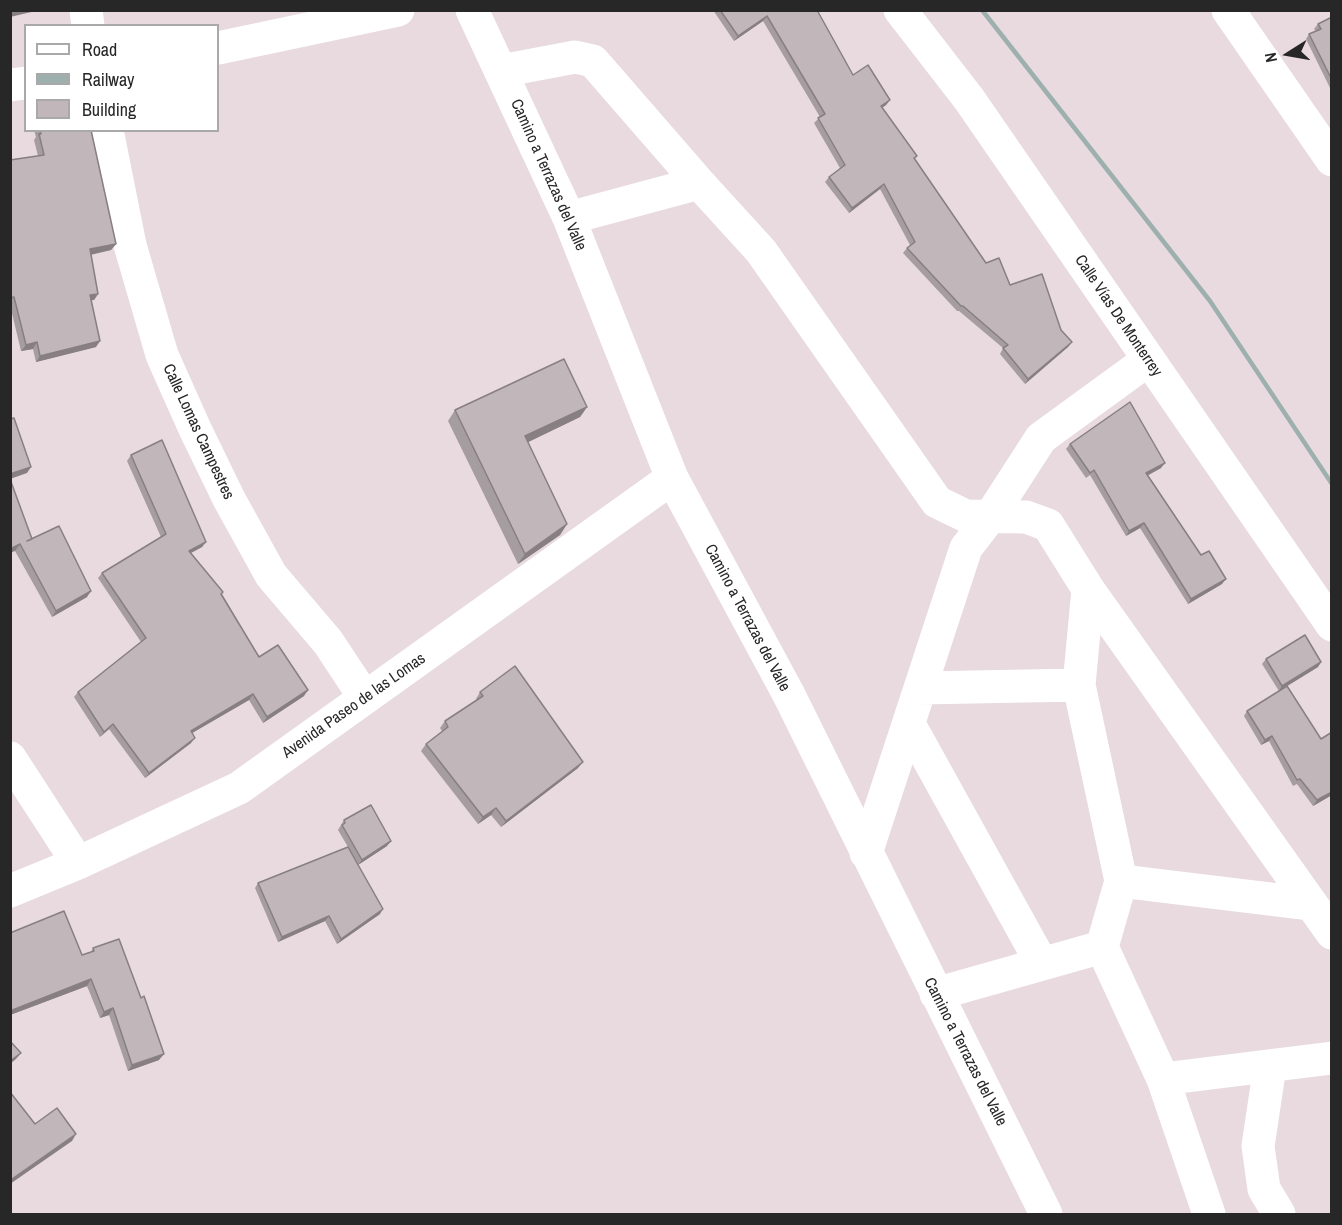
<!DOCTYPE html>
<html>
<head>
<meta charset="utf-8">
<style>
	body { margin:0 }
	#map { position:relative; width:1342px; height:1225px; overflow:hidden; background:#e8dadf; font-family:"Archivo Narrow",sans-serif }
	canvas { display:block }
	.frame { position:absolute; inset:0; border:12px solid #272727; pointer-events:none }
	.legend { position:absolute; left:24px; top:24px; width:195px; height:108px; box-sizing:border-box; background:#fff; border:2px solid #a9a9a9; margin:0; padding:8px 10px; list-style:none; font-size:18px; color:#272727 }
	.legend li { display:flex; align-items:center; gap:12px; height:30px }
	.legend b { width:30px; border:2px solid #a9a9a9 }
	.north { position:absolute; left:1258px; top:24px; width:60px; height:60px; -webkit-text-stroke:4px #fff; paint-order:stroke; rotate:259deg; font-size:16px; font-weight:700; line-height:24px; text-align:center; color:#272727 }
	.north::after { content:''; display:block; margin:auto; width:21px; height:27px; background:#272727; clip-path:polygon(50% 0,100% 100%,50% 72%,0 100%) }
</style>
</head>
<body>
<div id="map">
<canvas width="1342" height="1225"></canvas>
<div class="frame"></div>
<ul class="legend">
<li><b style="height:8px;background:#fff"></b>Road</li>
<li><b style="height:8px;background:#9eb0ae"></b>Railway</li>
<li><b style="height:16px;background:#c1b6ba"></b>Building</li>
</ul>
<div class="north">N</div>
</div>
<script>
const context = document.querySelector('canvas').getContext('2d');
context.lineJoin = 'round';
function trace(path, color, width, dash) {
  context.strokeStyle = color;
  context.lineWidth = width;
  context.lineCap = dash ? 'butt' : 'round';
  context.setLineDash(dash || []);
  context.stroke(path);
}
function paint(path, color) {
  context.fillStyle = color;
  context.fill(path, 'evenodd');
}
function label(font, color, halo, rows, align = 'center') {
  context.font = font + ' "Archivo Narrow",sans-serif';
  context.lineWidth = 4.5;
  context.setLineDash([]);
  context.textBaseline = 'middle';
  context.strokeStyle = halo;
  context.fillStyle = color;
  for (const [text, x, y, turn = 0] of rows) {
    context.save();
    context.translate(x, y);
    context.rotate((+turn || 0) * Math.PI / 180);
    context.textAlign = isNaN(turn) ? turn : align;
    if (halo) context.strokeText(text, 0, 0);
    context.fillText(text, 0, 0);
    context.restore();
  }
}
trace(new Path2D(`
	M 86,10 L 88,26
	M 472,10 L 569,218 L 672,478 L 789,695 L 1046,1214
	M 900,10 L 969,99 L 1332,625
	M 1228,10 L 1332,160
	M 218,48 L 398,10
	M 501,71 L 575,57 L 593,61 L 699,183
	M 10,85 L 26,83
	M 107,130 L 130,245 L 162,355 L 195,429 L 229,499 L 271,575 L 328,642 L 365,698
	M 569,218 L 699,183 L 761,251 L 937,502 L 966,516 L 1026,517 L 1048,525 L 1088,589 L 1332,933
	M 920,688 L 1079,685
	M 909,724 L 1042,964
	M 10,758 L 78,863
	M 866,853 L 966,548 L 990,517 L 1041,438 L 1148,360
	M 1121,881 L 1311,904
	M 10,891 L 78,863 L 239,788 L 672,478
	M 1102,947 L 1163,1079 L 1209,1214
	M 936,994 L 1102,947 L 1121,881 L 1079,685 L 1088,589
	M 1270,1066 L 1258,1146 L 1264,1189 L 1279,1214
	M 1163,1079 L 1332,1058`), '#fff', 33);
trace(new Path2D(`
	M 982,10 L 1210,301 L 1332,484`), '#9eb0ae', 4.5);
paint(new Path2D(`
	M 713,10 L 817,10 L 853,75 L 890,100 L 886,105 L 882,108 L 917,156 L 915,159 L 986,263 L 1010,285 L 1061,330 L 1072,342 L 1068,347 L 1025,384 L 1000,354 L 1003,348 L 959,311 L 957,311 L 903,253 L 907,248 L 910,245 L 880,189 L 849,213 L 825,182 L 829,177 L 840,168 L 814,123 L 820,117 L 763,21 L 734,41 Z
	M 1332,17 L 1332,92 L 1306,39 L 1309,34 L 1316,31 L 1314,29 L 1318,24 Z
	M 34,130 L 91,130 L 116,244 L 111,250 L 91,254 L 98,294 L 94,300 L 91,300 L 96,347 L 36,362 L 33,349 L 21,351 L 10,305 L 10,160 L 38,156 L 34,140 L 36,137 Z
	M 587,407 L 580,417 L 528,442 L 567,524 L 560,535 L 518,564 L 448,421 L 455,410 Z
	M 1070,444 L 1161,468 L 1148,475 L 1201,555 L 1222,584 L 1188,604 L 1140,528 L 1126,536 L 1090,475 L 1086,478 L 1066,449 Z
	M 131,455 L 206,542 L 202,547 L 191,553 L 222,594 L 259,657 L 304,696 L 263,723 L 249,700 L 192,733 L 191,743 L 145,778 L 109,729 L 100,737 L 74,697 L 78,692 L 141,642 L 98,578 L 102,573 L 161,537 L 127,461 Z
	M 10,479 L 31,539 L 87,597 L 52,617 L 15,551 Z
	M 1266,659 L 1321,662 L 1318,667 L 1287,686 L 1332,795 L 1313,806 L 1297,784 L 1293,786 L 1269,741 L 1261,745 L 1244,716 L 1247,711 L 1279,691 L 1262,664 Z
	M 480,692 L 578,768 L 501,827 L 491,815 L 478,824 L 421,751 L 426,744 L 442,731 L 440,728 L 445,721 L 477,700 L 476,699 Z
	M 344,820 L 387,846 L 358,865 L 380,914 L 337,944 L 325,921 L 278,942 L 255,888 L 258,883 L 348,847 L 338,830 Z
	M 10,933 L 82,955 L 91,952 L 93,948 L 159,1060 L 128,1071 L 109,1015 L 100,1018 L 87,986 L 10,1015 Z`), '#a69da0');
paint(new Path2D(`
	M 22,10 L 40,10 L 10,17 L 10,13 Z
	M 767,16 L 763,21 L 734,41 L 738,36 Z
	M 890,100 L 886,105 L 877,111 L 881,106 Z
	M 884,184 L 880,189 L 849,213 L 852,208 Z
	M 116,244 L 111,250 L 86,256 L 90,249 Z
	M 98,294 L 94,300 L 86,301 L 90,295 Z
	M 100,341 L 96,347 L 36,362 L 40,356 Z
	M 37,342 L 33,349 L 21,351 L 26,345 Z
	M 1072,342 L 1068,347 L 1025,384 L 1028,379 Z
	M 587,407 L 580,417 L 518,447 L 525,436 Z
	M 1165,463 L 1161,468 L 1143,478 L 1146,473 Z
	M 31,467 L 27,473 L 10,479 L 10,474 Z
	M 1144,523 L 1140,528 L 1126,536 L 1129,531 Z
	M 567,524 L 560,535 L 518,564 L 525,554 Z
	M 206,542 L 202,547 L 185,556 L 189,551 Z
	M 20,544 L 15,551 L 10,553 L 10,549 Z
	M 1226,579 L 1222,584 L 1188,604 L 1191,599 Z
	M 91,591 L 87,597 L 52,617 L 56,611 Z
	M 1321,662 L 1318,667 L 1279,691 L 1282,686 Z
	M 308,690 L 304,696 L 263,723 L 267,717 Z
	M 253,694 L 249,700 L 187,736 L 191,731 Z
	M 113,724 L 109,729 L 100,737 L 104,732 Z
	M 1272,736 L 1269,741 L 1261,745 L 1265,740 Z
	M 195,738 L 191,743 L 145,778 L 149,773 Z
	M 583,762 L 578,768 L 501,827 L 506,821 Z
	M 1332,792 L 1332,795 L 1313,806 L 1317,800 Z
	M 496,808 L 491,815 L 478,824 L 483,817 Z
	M 391,841 L 387,846 L 358,865 L 362,860 Z
	M 383,909 L 380,914 L 337,944 L 341,939 Z
	M 329,916 L 325,921 L 278,942 L 282,937 Z
	M 91,979 L 87,986 L 10,1015 L 10,1011 Z
	M 113,1008 L 109,1015 L 100,1018 L 104,1012 Z
	M 21,1053 L 16,1059 L 10,1064 L 10,1061 Z
	M 164,1054 L 159,1060 L 128,1071 L 132,1065 Z
	M 76,1134 L 72,1141 L 10,1184 L 12,1179 Z`), '#877f82');
const building = new Path2D(`
	M 10,10 L 22,10 L 10,13 Z
	M 720,10 L 817,10 L 853,75 L 868,65 L 890,100 L 881,106 L 917,156 L 914,158 L 986,263 L 999,258 L 1010,285 L 1042,274 L 1061,330 L 1072,342 L 1028,379 L 1003,348 L 1008,345 L 963,306 L 961,306 L 907,248 L 915,242 L 884,184 L 852,208 L 829,177 L 845,165 L 818,118 L 825,114 L 767,16 L 738,36 Z
	M 1332,17 L 1332,80 L 1309,34 L 1321,29 L 1318,24 Z
	M 40,130 L 91,130 L 116,244 L 90,249 L 98,294 L 90,295 L 100,341 L 40,356 L 37,342 L 26,345 L 14,297 L 10,298 L 10,160 L 44,155 L 39,134 L 41,134 Z
	M 564,359 L 587,407 L 525,436 L 567,524 L 525,554 L 455,410 Z
	M 1130,402 L 1165,463 L 1146,473 L 1201,555 L 1209,551 L 1226,579 L 1191,599 L 1144,523 L 1129,531 L 1094,470 L 1090,473 L 1070,444 Z
	M 14,418 L 31,467 L 10,474 L 10,419 Z
	M 162,440 L 206,542 L 189,551 L 223,592 L 221,594 L 259,657 L 278,645 L 308,690 L 267,717 L 253,694 L 191,731 L 195,738 L 149,773 L 113,724 L 104,732 L 78,692 L 146,638 L 102,573 L 166,534 L 131,455 Z
	M 10,479 L 32,539 L 27,541 L 59,526 L 91,591 L 56,611 L 20,544 L 10,549 Z
	M 1305,635 L 1321,662 L 1282,686 L 1266,659 Z
	M 515,666 L 583,762 L 506,821 L 496,808 L 483,817 L 426,744 L 448,727 L 445,721 L 483,696 L 480,692 Z
	M 1287,686 L 1321,739 L 1332,732 L 1332,792 L 1317,800 L 1300,779 L 1297,780 L 1272,736 L 1265,740 L 1247,711 Z
	M 371,805 L 391,841 L 362,860 L 342,825 L 345,823 L 344,820 Z
	M 348,847 L 383,909 L 341,939 L 329,916 L 282,937 L 258,883 Z
	M 64,911 L 82,955 L 94,951 L 93,948 L 119,939 L 141,998 L 144,996 L 164,1054 L 132,1065 L 113,1008 L 104,1012 L 91,979 L 10,1011 L 10,933 Z
	M 10,1041 L 21,1053 L 10,1061 Z
	M 10,1092 L 35,1124 L 57,1108 L 76,1134 L 12,1179 L 10,1177 Z`);
paint(building, '#c1b6ba');
trace(building, '#877f82', 1.5);
label('16px', '#272727', '#fff', [
	["Camino a Terrazas del Valle",548,175,66],
	["Calle Vías De Monterrey",1118,316,56],
	["Calle Lomas Campestres",198,432,65],
	["Camino a Terrazas del Valle",747,618,62],
	["Avenida Paseo de las Lomas",354,706,-35],
	["Camino a Terrazas del Valle",965,1052,63]
]);
</script>
</body>
</html>
